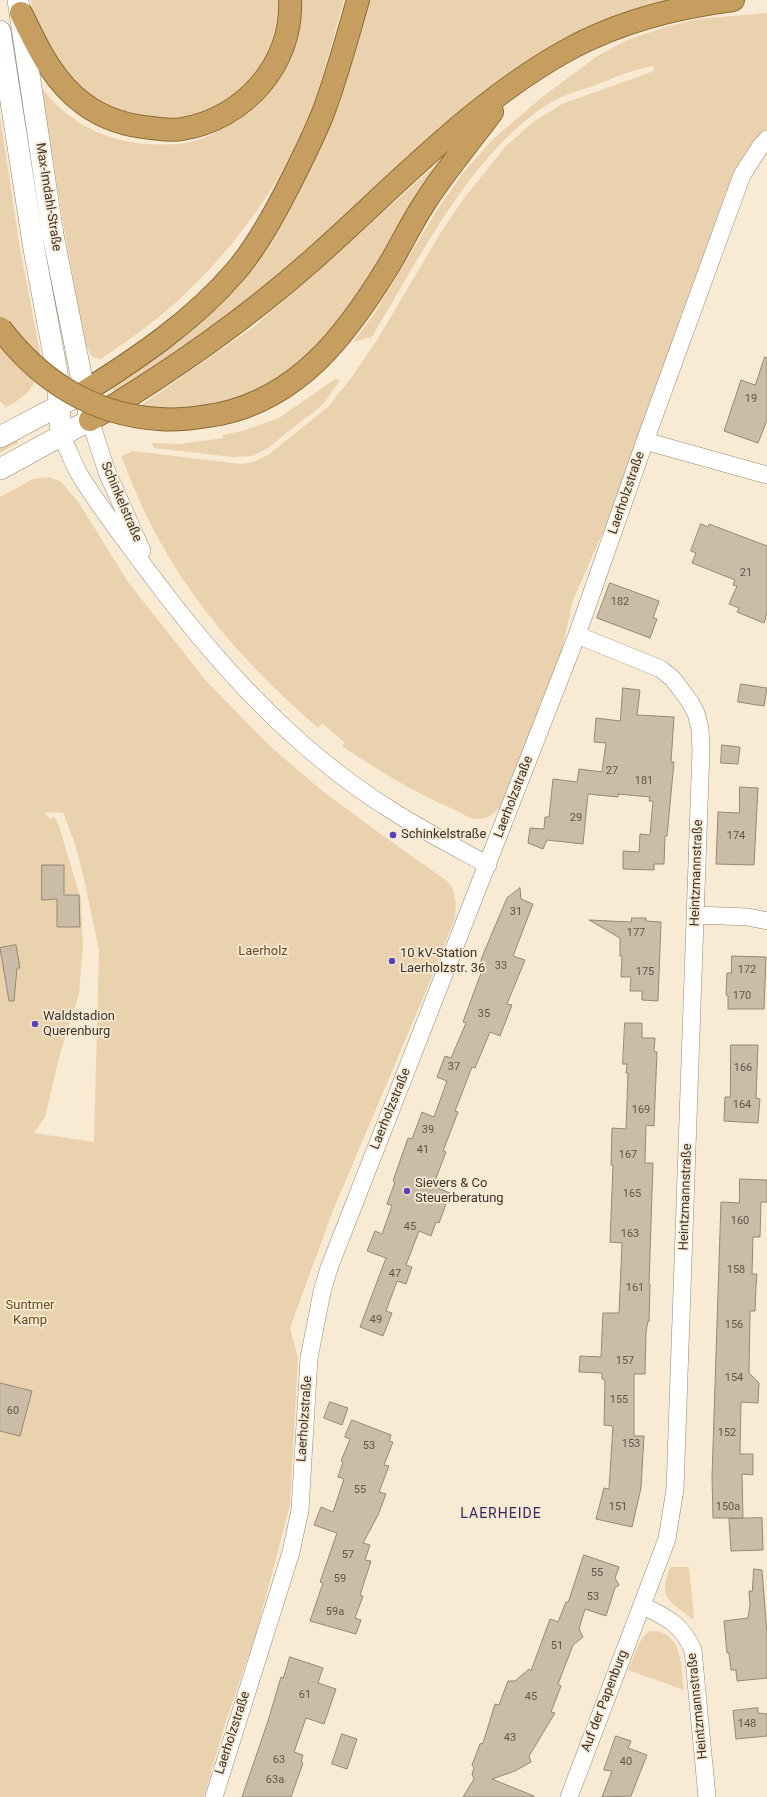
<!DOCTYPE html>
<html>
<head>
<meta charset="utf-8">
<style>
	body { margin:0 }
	canvas { display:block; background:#f9ead4 }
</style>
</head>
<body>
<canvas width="767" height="1797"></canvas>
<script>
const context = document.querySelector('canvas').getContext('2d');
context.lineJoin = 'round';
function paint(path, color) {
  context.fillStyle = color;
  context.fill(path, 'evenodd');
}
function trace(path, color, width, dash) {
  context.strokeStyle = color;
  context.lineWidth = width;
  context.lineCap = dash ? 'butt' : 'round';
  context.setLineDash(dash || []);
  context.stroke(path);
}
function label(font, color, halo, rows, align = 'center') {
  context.font = font + ' Roboto,sans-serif';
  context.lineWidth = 3.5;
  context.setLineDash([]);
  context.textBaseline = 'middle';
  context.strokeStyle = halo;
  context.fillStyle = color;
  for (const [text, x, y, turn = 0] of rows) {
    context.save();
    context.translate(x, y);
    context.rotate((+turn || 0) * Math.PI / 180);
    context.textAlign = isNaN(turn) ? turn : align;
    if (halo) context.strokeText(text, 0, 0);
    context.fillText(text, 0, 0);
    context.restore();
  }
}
paint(new Path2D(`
	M 31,0 L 279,0 L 277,20 L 271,43 L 260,66 L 243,87 L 224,103 L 201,115 L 177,121 L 139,121 L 73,89 L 33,15 Z
	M 302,0 L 344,0 C 333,37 323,80 309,116 C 282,182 237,245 185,294 C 159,319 130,339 101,359 L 92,357 L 85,343 L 64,228 L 41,87 C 77,134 128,150 186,143 C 200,141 215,133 227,126 C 237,121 247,115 255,108 C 260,104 264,99 267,94 C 290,67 302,35 302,0 Z
	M 366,0 L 675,0 L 591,30 L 253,302 L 118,397 L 112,388 L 159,356 L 215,306 L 244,272 Z
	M 767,13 L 767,130 L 752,146 L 604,530 L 573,600 L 561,655 L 503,803 C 497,811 487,821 475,819 C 468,818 460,812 453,809 C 413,792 378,770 342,746 L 345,743 L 322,723 L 318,728 C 260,677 205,620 166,552 C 148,522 134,489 121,456 L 133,451 L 241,464 L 253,462 L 268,455 L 328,407 L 354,374 L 377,340 L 441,232 L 464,198 L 506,146 L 533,122 L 562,104 L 654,71 L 653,66 C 635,69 618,76 601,83 C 586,89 568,93 553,101 C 472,150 420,258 372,337 L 353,342 L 374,314 L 437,210 L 463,173 L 493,139 L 541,98 L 596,57 L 627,40 L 666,27 L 697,19 Z
	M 0,116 L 20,248 L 42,363 C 35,387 28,396 6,407 L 0,401 Z
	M 455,148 L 382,266 L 314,357 L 244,402 L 186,409 L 163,409 L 140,406 L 255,326 Z
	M 335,379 L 340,380 L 325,402 L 313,413 L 301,421 L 267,449 L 252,456 L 233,457 L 154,448 L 152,443 L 180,444 L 223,438 L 223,435 L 242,431 L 279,418 Z
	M 14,437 L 18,443 L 0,453 L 0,445 Z
	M 49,477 L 61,482 L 79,503 L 128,582 L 207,682 L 270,746 L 320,789 L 378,832 L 447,881 L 453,889 L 456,904 L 455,918 L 434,972 L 332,1213 L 290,1328 L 298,1358 L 290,1505 L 256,1634 L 225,1724 L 204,1797 L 0,1797 L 0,497 L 33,479 ZM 44,812 L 63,813 L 75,844 L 84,879 L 99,950 L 94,1142 L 34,1133 L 45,1117 L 60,1054 L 79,994 L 83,946 L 81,899 L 58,823 L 54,817 L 50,819 Z
	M 670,1567 L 689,1567 L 694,1618 L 692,1619 C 669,1600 658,1599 670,1567 Z
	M 650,1631 C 683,1630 681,1666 684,1690 L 628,1670 C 634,1658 638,1638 650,1631 Z`), '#ebd2af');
const building = new Path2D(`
	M 765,357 L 767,358 L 767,420 L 758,443 L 724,431 L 741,380 L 755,385 Z
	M 701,524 L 708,527 L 709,524 L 767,546 L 767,613 L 764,623 L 737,612 L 739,608 L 729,604 L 737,586 L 733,585 L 735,580 L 692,563 L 696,553 L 691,551 Z
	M 610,583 L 659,601 L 653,618 L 657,619 L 650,638 L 597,618 Z
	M 741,684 L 767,688 L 764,706 L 738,702 Z
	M 623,688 L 640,690 L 637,715 L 674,717 L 671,762 L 674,762 L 667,836 L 665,836 L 664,864 L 654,864 L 654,870 L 623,869 L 623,851 L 639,852 L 640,834 L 650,835 L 653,801 L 649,801 L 650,797 L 618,794 L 618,797 L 588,794 L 583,844 L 547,840 L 543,849 L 528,843 L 530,828 L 544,829 L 545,817 L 549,817 L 553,779 L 577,782 L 579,769 L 602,772 L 606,743 L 594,742 L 596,718 L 620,721 Z
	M 722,745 L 740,747 L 738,764 L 721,763 Z
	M 740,787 L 758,788 L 754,865 L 716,864 L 718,812 L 739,813 Z
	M 42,865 L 64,865 L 64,895 L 79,895 L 80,927 L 57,927 L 57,899 L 42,900 Z
	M 520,888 L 521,899 L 533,904 L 513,956 L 525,960 L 507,1004 L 512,1005 L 500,1036 L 490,1032 L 475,1068 L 472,1067 L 455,1111 L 458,1112 L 443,1151 L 446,1152 L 433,1186 L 450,1193 L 439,1223 L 436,1222 L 431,1236 L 419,1231 L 406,1265 L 412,1267 L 406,1284 L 397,1281 L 386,1311 L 392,1313 L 383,1336 L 360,1327 L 386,1258 L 367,1251 L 375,1231 L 382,1234 L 392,1206 L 387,1204 L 395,1182 L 393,1181 L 408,1138 L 412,1139 L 422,1112 L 434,1117 L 447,1081 L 437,1077 L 445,1056 L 451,1058 L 466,1023 L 463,1022 L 481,973 L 478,972 L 482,957 L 507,898 Z
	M 632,918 L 646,918 L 646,921 L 661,922 L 658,1001 L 642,1000 L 642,991 L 630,991 L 631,977 L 621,977 L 622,956 L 620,956 L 620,938 L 589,920 L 631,922 Z
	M 16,945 L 20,968 L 17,968 L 14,1001 L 9,1001 L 0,948 Z
	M 732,956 L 766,957 L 764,1009 L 728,1009 L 728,995 L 726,995 L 727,973 L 731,973 Z
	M 625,1023 L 642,1023 L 642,1038 L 655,1038 L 654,1051 L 657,1052 L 654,1126 L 646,1125 L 645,1163 L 653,1163 L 649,1284 L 650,1284 L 649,1322 L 648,1321 L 646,1332 L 645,1374 L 634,1374 L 634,1436 L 644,1436 L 641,1488 L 632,1527 L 596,1519 L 604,1488 L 609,1489 L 613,1426 L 604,1425 L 605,1380 L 602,1379 L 602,1373 L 579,1372 L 580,1356 L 601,1357 L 603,1313 L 619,1313 L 622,1243 L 610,1242 L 613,1165 L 611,1165 L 612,1128 L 626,1129 L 628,1073 L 626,1073 L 627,1064 L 623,1064 Z
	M 731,1045 L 758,1045 L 756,1098 L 760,1099 L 758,1123 L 724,1121 L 725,1097 L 730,1097 Z
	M 740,1179 L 767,1180 L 767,1202 L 761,1202 L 760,1237 L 753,1237 L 752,1274 L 757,1274 L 756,1286 L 755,1311 L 750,1311 L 749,1373 L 759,1383 L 758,1403 L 741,1402 L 740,1454 L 753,1454 L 753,1475 L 742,1474 L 743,1518 L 713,1518 L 712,1477 L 721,1202 L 739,1203 Z
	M 0,1383 L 32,1391 L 20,1436 L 0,1431 Z
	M 330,1402 L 348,1408 L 342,1425 L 324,1418 Z
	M 352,1420 L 391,1435 L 389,1441 L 393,1442 L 384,1465 L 389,1466 L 379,1492 L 386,1494 L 378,1515 L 363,1543 L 370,1545 L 365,1560 L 371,1561 L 360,1595 L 363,1596 L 355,1618 L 361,1620 L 356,1634 L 310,1621 L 323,1583 L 320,1582 L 337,1533 L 314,1525 L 321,1507 L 333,1512 L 344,1479 L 338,1477 L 343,1462 L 341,1461 L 350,1439 L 345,1437 Z
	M 762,1518 L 763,1550 L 731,1551 L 729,1519 Z
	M 584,1555 L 619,1567 L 615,1578 L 619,1585 L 615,1588 L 606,1616 L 585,1609 L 579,1629 L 583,1637 L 573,1645 L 558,1684 L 561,1686 L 551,1712 L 555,1713 L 529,1756 L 531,1762 L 515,1771 L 492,1779 L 534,1796 L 534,1797 L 463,1797 L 474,1779 L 472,1774 L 474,1768 L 472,1765 L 480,1744 L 483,1743 L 495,1704 L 499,1705 L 508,1681 L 515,1681 L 529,1669 L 531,1671 L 550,1619 L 558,1622 L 566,1602 L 568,1602 Z
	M 754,1569 L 762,1570 L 767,1634 L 767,1678 L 737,1681 L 736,1670 L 731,1670 L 729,1653 L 727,1653 L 724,1621 L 748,1618 L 750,1605 L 749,1591 L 752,1591 Z
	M 290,1657 L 323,1668 L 318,1683 L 336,1689 L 324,1724 L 306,1718 L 294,1752 L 303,1755 L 301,1762 L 303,1763 L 291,1797 L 242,1797 L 268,1721 L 281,1677 L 283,1678 Z
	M 758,1708 L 758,1713 L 767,1714 L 767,1736 L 736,1739 L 733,1711 Z
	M 342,1734 L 357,1739 L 347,1769 L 332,1764 Z
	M 616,1736 L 631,1741 L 628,1748 L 647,1755 L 631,1796 L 602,1797 L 612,1771 L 604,1770 Z`);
paint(building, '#cbbca8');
trace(building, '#968874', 1);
const minor = new Path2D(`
	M 90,420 L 107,472 L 142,551
	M 61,435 C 67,447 72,460 78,472 C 97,504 120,533 142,563 C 211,657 291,748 391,810 C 422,830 455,847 488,865
	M 645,441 L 767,475
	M 577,635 L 661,669 L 673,679 L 690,702 L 696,713 L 700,729 L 701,749 L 675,1489 L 667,1539 L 642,1605 C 668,1619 680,1622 693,1650 L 707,1797
	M 696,915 L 748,917 L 767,921
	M 214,1797 L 291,1552 L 300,1510 L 309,1358 L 322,1292 L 329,1268 L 577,635 L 645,441 L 742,175 L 760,147 L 767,139
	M 569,1797 L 642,1605`);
const tertiary = new Path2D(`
	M 0,31 L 34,249 L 57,372 L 61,435
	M 0,437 L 70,400
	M 0,469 L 90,420 L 53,235 L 18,0`);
const trunk = new Path2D(`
	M 21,13 C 37,46 53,82 84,104 C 103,118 128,126 152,128 C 161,129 172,131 182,129 C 244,119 293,64 290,0
	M 84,392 C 138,358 193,321 235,272 C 255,249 270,222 284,195 C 298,168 312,141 323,113 C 337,76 347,38 358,0
	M 220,414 C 299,397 346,335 386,270 C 400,248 410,225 424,204 C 443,173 470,142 492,112
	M 90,420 C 167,374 242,322 309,263 C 392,190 475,99 573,47 C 622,21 678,7 733,0`);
trace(minor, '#958773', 18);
trace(tertiary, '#958773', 22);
trace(trunk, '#8c6a34', 24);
trace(minor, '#fff', 17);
trace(tertiary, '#fff', 21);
trace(trunk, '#c69f60', 22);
const trunkBridge = new Path2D(`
	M 0,328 C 39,380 93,415 159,419 C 180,421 200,417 220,414`);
trace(trunkBridge, '#8c6a34', 24, []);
trace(trunkBridge, '#c69f60', 22);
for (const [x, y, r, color] of [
	[393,835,4,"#5841b9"],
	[392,961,4,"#5841b9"],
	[35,1024,4,"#5841b9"],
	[407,1191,4,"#5841b9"]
]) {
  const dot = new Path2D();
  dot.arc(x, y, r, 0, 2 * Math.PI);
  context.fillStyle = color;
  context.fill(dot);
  trace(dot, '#f9ead4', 1.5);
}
label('11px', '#5e564b', null, [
	["19",751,399],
	["21",746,573],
	["182",620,602],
	["27",612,771],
	["181",644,781],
	["29",576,818],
	["174",736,836],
	["31",516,912],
	["177",636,933],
	["33",501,966],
	["172",747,970],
	["175",645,972],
	["170",742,996],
	["35",484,1014],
	["37",454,1067],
	["166",743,1068],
	["164",742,1105],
	["169",641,1110],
	["39",428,1130],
	["41",423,1150],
	["167",628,1155],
	["165",632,1194],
	["160",740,1221],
	["45",410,1227],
	["163",630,1234],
	["158",736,1270],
	["47",395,1274],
	["161",635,1288],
	["49",376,1320],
	["156",734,1325],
	["157",625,1361],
	["154",734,1378],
	["155",619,1400],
	["60",13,1411],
	["152",727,1433],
	["153",631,1444],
	["53",369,1446],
	["55",360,1490],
	["151",618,1507],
	["150a",728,1507],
	["57",348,1555],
	["55",597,1573],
	["59",340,1579],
	["53",593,1597],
	["59a",335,1612],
	["51",557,1646],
	["61",305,1695],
	["45",531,1697],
	["148",747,1724],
	["43",510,1738],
	["63",279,1760],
	["40",626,1762],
	["63a",275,1780]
]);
label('13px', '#3a342c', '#f9ead4', [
	["Max-Imdahl-Straße",48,197,81],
	["Laerholzstraße",627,493,-71],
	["Schinkelstraße",121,502,67],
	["Laerholzstraße",514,797,-69],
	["Heintzmannstraße",697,873,-88],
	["Laerholzstraße",391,1109,-68],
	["Heintzmannstraße",686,1197,-88],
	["Laerholzstraße",305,1419,-86],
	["Auf der Papenburg",605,1701,-69],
	["Heintzmannstraße",698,1706,-96],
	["Laerholzstraße",233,1733,-72]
]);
label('13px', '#3a342c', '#f9ead4', [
	["Schinkelstraße",401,835],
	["10 kV-Station",400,954],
	["Laerholzstr. 36",400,969],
	["Waldstadion",43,1017],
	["Querenburg",43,1032],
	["Sievers & Co",415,1184],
	["Steuerberatung",415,1199]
], 'left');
label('13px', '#684b1b', '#f9ead4', [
	["Laerholz",263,952],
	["Suntmer",30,1306],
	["Kamp",30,1321]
]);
context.letterSpacing = '1px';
label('14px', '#312863', '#f9ead4', [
	["LAERHEIDE",501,1514]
]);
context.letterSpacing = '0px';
</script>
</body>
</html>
